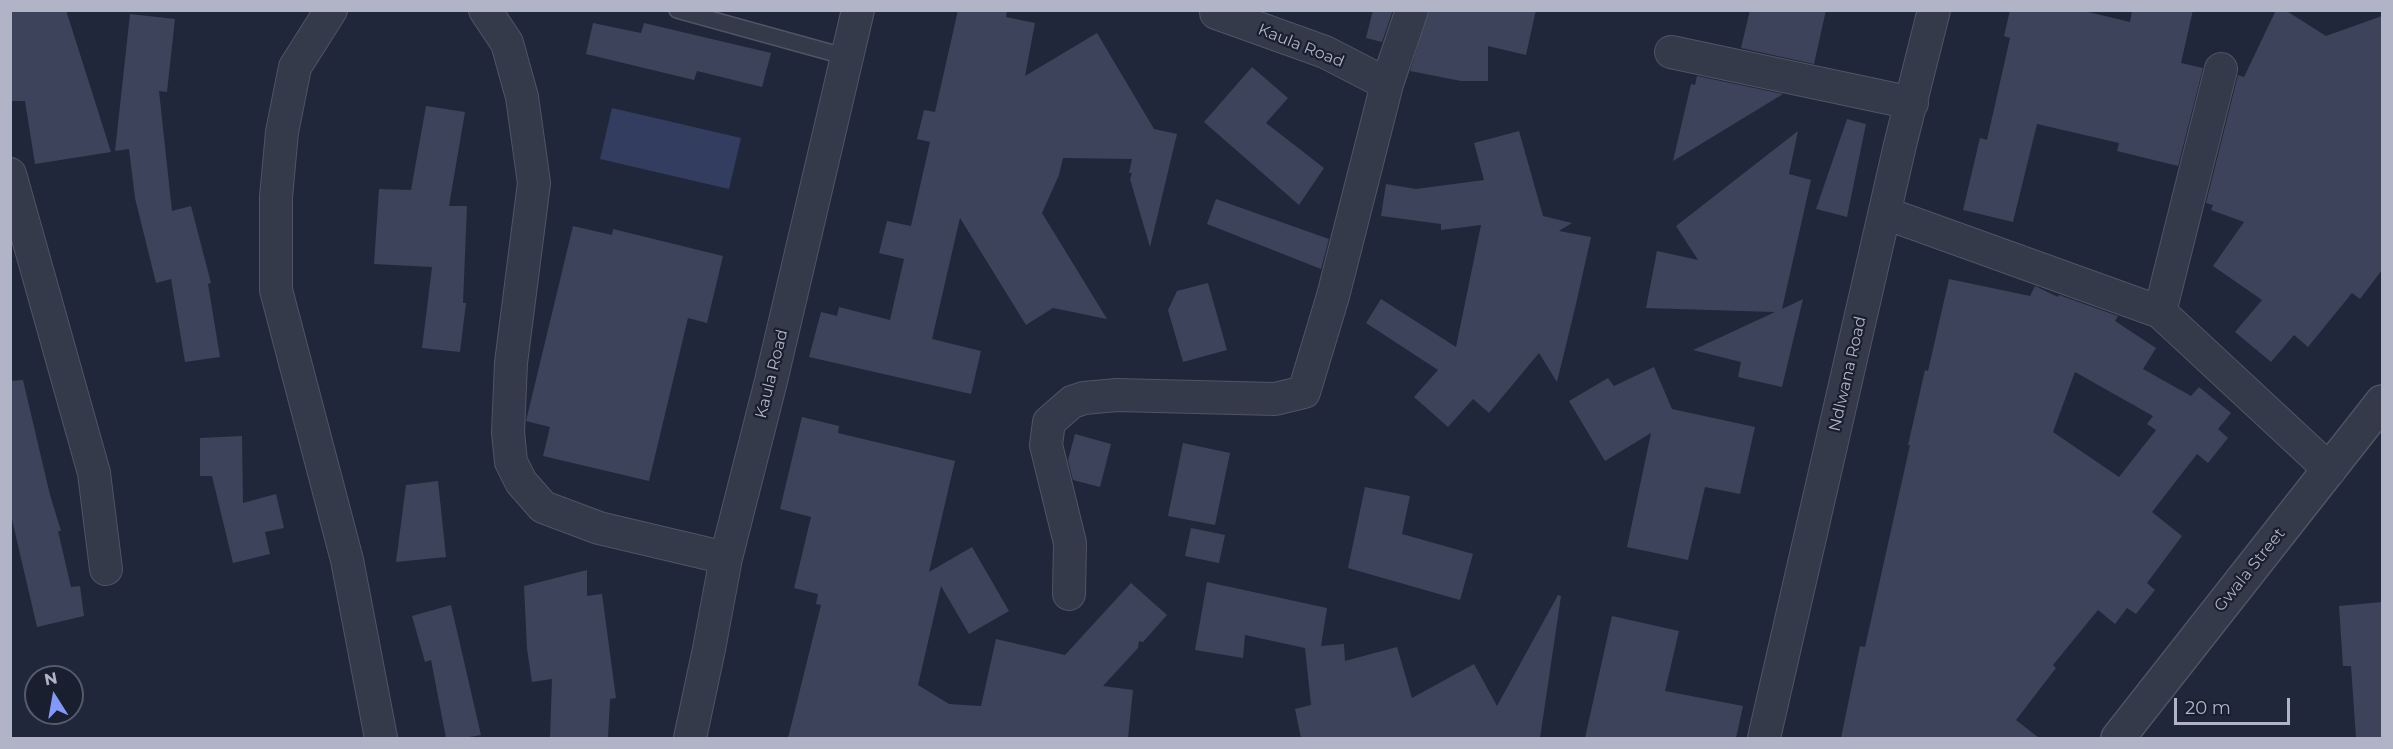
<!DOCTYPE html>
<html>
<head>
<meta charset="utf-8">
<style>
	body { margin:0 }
	#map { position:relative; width:2393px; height:749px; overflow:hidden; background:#21273a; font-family:Montserrat,sans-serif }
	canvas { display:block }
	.frame { position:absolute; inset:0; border:12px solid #b0b4c6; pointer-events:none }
	.north { position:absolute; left:24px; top:665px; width:60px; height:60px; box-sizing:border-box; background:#1a1f2f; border:2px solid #565b6b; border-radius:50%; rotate:349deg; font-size:16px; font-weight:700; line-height:24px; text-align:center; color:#b0b4c6 }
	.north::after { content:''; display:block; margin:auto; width:21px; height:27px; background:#8299fa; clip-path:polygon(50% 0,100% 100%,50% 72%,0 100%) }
	.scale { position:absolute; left:2174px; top:698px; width:116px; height:27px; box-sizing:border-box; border:3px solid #b0b4c6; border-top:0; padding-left:8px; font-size:18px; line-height:21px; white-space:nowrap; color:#b0b4c6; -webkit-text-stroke:4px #1a1f2f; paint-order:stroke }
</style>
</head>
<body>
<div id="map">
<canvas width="2393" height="749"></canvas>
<div class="frame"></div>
<div class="north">N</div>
<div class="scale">20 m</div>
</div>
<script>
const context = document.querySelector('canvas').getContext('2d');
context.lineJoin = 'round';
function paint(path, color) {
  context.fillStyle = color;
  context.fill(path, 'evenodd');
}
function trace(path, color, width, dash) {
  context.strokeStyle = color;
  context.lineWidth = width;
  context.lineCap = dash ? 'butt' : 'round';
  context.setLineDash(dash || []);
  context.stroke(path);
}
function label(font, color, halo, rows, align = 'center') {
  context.font = font + ' Montserrat,sans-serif';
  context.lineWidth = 4.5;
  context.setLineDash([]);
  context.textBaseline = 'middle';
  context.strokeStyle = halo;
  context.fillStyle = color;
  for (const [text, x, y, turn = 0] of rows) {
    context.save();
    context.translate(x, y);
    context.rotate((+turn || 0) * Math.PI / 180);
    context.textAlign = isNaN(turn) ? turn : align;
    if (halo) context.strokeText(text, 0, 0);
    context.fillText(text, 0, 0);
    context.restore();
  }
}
paint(new Path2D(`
	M 612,108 L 741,138 L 729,189 L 600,159 Z`), '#333d60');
paint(new Path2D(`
	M 10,10 L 66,10 L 111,152 L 35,164 L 25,101 L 10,101 Z
	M 958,10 L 1007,10 L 1006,17 L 1035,23 L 1025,76 L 1097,33 L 1154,129 L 1177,134 L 1150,247 L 1130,179 L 1132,173 L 1129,173 L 1132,159 L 1063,158 L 1059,175 L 1042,213 L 1107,319 L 1053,308 L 1026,325 L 960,218 L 932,339 L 981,351 L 971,394 L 809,357 L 821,312 L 837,316 L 839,307 L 890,320 L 904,259 L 879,253 L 887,221 L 911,226 L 930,142 L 917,139 L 924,110 L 935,112 Z
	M 1373,10 L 1393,10 L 1382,42 L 1366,38 Z
	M 1429,10 L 1536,10 L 1526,55 L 1488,46 L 1488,81 L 1461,81 L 1410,71 Z
	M 1750,10 L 1826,10 L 1814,64 L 1741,48 Z
	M 2010,10 L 2080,10 L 2130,22 L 2132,10 L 2193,10 L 2181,63 L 2203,68 L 2178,166 L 2117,151 L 2119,143 L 2037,124 L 2013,222 L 1963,210 L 1980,138 L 1987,140 L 2010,38 L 2004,36 Z
	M 2276,10 L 2285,10 L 2326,36 L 2382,16 L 2382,270 L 2360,299 L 2352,293 L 2308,347 L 2294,335 L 2271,362 L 2235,332 L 2262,300 L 2213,266 L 2244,222 L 2211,210 L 2213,205 L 2206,203 L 2238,75 L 2244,77 Z
	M 130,14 L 175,19 L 167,92 L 159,91 L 172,211 L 191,206 L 211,283 L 208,284 L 220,357 L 185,362 L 171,279 L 156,283 L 135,198 L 129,149 L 115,151 Z
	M 593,23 L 641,33 L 644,23 L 771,53 L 762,87 L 697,71 L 694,80 L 586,54 Z
	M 1252,67 L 1288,98 L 1266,123 L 1324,168 L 1299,205 L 1204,122 Z
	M 1697,76 L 1783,94 L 1673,161 L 1691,84 L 1695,85 Z
	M 426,106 L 465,112 L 449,206 L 467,206 L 463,303 L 466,303 L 460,352 L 422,348 L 432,267 L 374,264 L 379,189 L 411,190 Z
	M 1847,119 L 1866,124 L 1847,217 L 1816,209 Z
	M 1519,131 L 1543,216 L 1572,223 L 1559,231 L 1591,237 L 1576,304 L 1557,382 L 1539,353 L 1489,413 L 1473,399 L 1448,427 L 1414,397 L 1438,370 L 1366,323 L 1381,299 L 1456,347 L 1481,225 L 1441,230 L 1441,224 L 1381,216 L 1386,184 L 1416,189 L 1484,180 L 1474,143 Z
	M 1798,131 L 1789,174 L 1811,180 L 1782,309 L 1803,299 L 1782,387 L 1738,377 L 1741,362 L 1693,350 L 1775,312 L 1646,308 L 1657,251 L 1698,260 L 1676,226 Z
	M 1216,199 L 1329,239 L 1321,269 L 1207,224 Z
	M 573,226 L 612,235 L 613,229 L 723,256 L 707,323 L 688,318 L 649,481 L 543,456 L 550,427 L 526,421 Z
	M 1949,279 L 2030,296 L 2035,286 L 2058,297 L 2059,295 L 2118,316 L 2115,321 L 2156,348 L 2143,369 L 2191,396 L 2199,387 L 2231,413 L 2218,429 L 2228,438 L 2208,463 L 2197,454 L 2152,512 L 2182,536 L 2147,583 L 2155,590 L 2136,614 L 2127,608 L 2115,624 L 2098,610 L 2053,665 L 2056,668 L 2016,720 L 2039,738 L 1841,738 L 1860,646 L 1865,647 L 1910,445 L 1908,445 L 1925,370 L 1928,371 ZM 2075,372 L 2153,416 L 2147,424 L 2156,430 L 2119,477 L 2053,432 Z
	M 1208,283 L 1227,350 L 1183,362 L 1168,310 L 1177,291 Z
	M 1654,367 L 1672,409 L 1755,427 L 1740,494 L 1705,487 L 1688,560 L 1627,547 L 1651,433 L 1605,461 L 1569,401 L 1608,378 L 1614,386 Z
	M 23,380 L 50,495 L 61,531 L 58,531 L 71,587 L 80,586 L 84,616 L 37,627 L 10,511 L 10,381 Z
	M 802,417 L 839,426 L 838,433 L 955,461 L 929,572 L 972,547 L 1009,611 L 969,634 L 941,586 L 918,685 L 949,704 L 981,706 L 996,639 L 1065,655 L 1131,583 L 1167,615 L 1143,642 L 1139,641 L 1138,648 L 1103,686 L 1133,690 L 1128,738 L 788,738 L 821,605 L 816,604 L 818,594 L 794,588 L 811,517 L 780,509 Z
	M 1075,434 L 1111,444 L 1100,487 L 1073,480 L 1068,460 Z
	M 242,436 L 243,503 L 276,494 L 284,528 L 265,532 L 270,554 L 233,563 L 212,476 L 200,476 L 200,438 Z
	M 1183,443 L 1230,453 L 1215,525 L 1168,516 Z
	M 438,481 L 446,557 L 396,562 L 406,485 Z
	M 1365,487 L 1410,496 L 1402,534 L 1473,554 L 1460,600 L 1348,568 Z
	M 1191,528 L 1225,535 L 1219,563 L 1185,556 Z
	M 587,570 L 587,596 L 602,594 L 616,698 L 610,699 L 608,738 L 550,738 L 552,679 L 532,682 L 527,649 L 524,586 Z
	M 1207,582 L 1327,608 L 1321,646 L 1344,644 L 1345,661 L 1397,647 L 1412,698 L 1474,664 L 1497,706 L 1558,595 L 1561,596 L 1540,738 L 1301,738 L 1295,709 L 1311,705 L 1305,648 L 1245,635 L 1243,658 L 1195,650 Z
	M 2382,602 L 2382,738 L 2356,738 L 2351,666 L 2343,666 L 2339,606 Z
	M 451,605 L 481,735 L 463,738 L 446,738 L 431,660 L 425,662 L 412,616 Z
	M 1612,616 L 1679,631 L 1665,691 L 1743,706 L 1736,738 L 1585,738 Z`), '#3d435a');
const service = new Path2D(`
	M 677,10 L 847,57`);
const minor = new Path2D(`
	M 331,10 L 295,67 L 282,132 L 276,197 L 276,290 L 347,560 L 381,738
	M 485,10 L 507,43 L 522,97 L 534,183 L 511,363 L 508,432 L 511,462 L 521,482 L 543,507 L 599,528 L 726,558
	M 1216,10 L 1216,13 L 1325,52 L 1387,84
	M 1671,52 L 1912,103
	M 10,174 L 94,473 L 106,569
	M 1885,213 L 2160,312 L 2330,470
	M 2160,312 L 2221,69
	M 1069,594 L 1070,543 L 1046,445 L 1049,422 L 1072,402 L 1084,398 L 1117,395 L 1275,399 L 1304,392 L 1333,296 L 1387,84 L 1412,10
	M 690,738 L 709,649 L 726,558 L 771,381 L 858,10
	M 1764,738 L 1900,145 L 1934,10`);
const tertiary = new Path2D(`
	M 2118,738 L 2382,402`);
trace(service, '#505465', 18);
trace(minor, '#505465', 34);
trace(tertiary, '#505465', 36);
trace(service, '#353a4a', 15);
trace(minor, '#353a4a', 32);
trace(tertiary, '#353a4a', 33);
label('16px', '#b0b4c6', '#1a1f2f', [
	["Kaula Road",1301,46,22],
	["Kaula Road",772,374,-76],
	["Ndlwana Road",1848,374,-77],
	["Gwala Street",2250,570,-51]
]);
</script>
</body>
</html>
